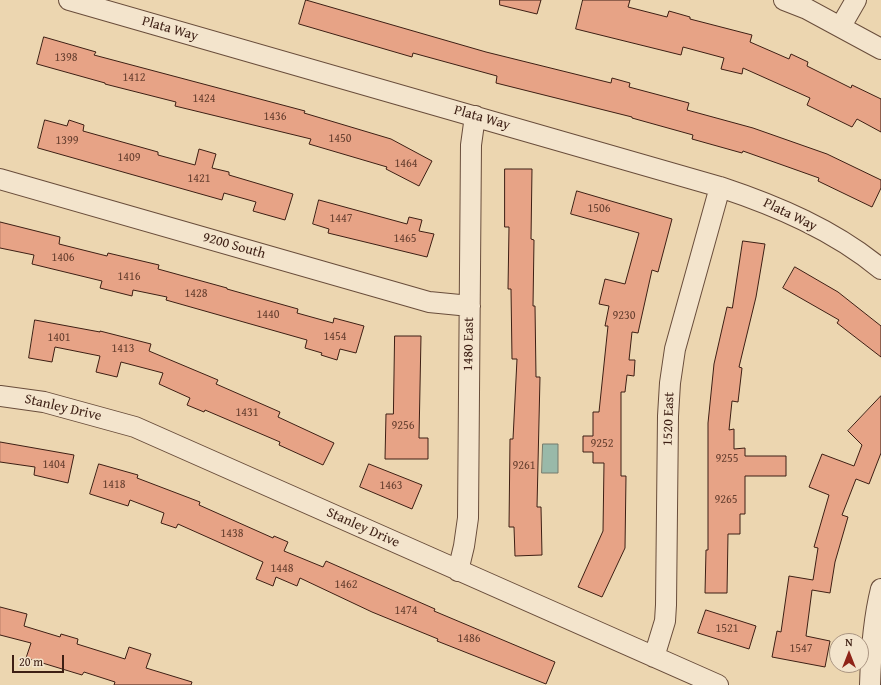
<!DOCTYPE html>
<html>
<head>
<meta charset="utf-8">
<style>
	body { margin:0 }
	#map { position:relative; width:881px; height:685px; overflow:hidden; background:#ecd6b0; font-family:"Gentium Book Plus",serif }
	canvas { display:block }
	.north { position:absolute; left:829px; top:633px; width:40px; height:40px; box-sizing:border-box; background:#f3e4cc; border:1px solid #aa9582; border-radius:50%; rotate:0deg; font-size:11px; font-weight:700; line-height:16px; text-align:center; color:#3d1f14 }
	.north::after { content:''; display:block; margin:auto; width:14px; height:18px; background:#8f2418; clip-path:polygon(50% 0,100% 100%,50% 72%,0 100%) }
	.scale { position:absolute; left:12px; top:655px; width:52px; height:18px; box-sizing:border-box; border:2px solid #3d1f14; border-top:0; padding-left:5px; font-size:12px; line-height:14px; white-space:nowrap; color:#3d1f14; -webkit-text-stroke:3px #f3e4cc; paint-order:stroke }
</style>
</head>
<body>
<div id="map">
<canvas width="881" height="685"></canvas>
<div class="north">N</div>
<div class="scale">20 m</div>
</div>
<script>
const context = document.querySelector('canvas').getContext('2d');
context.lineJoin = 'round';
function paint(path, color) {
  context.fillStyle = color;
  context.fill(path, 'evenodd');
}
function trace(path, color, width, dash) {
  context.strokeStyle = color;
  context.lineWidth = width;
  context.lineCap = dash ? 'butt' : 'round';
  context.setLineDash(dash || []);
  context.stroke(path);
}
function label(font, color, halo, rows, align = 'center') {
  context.font = font + ' "Gentium Book Plus",serif';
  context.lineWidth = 4;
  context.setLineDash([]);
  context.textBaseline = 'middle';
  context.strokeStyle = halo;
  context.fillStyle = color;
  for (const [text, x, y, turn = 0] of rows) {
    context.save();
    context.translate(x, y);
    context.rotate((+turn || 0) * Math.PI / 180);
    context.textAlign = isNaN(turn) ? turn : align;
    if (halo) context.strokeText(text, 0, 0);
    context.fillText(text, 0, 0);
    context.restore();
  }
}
const water = new Path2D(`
	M 543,444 L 558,444 L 558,473 L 542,473 Z`);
paint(water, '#99b9a9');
trace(water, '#747b6d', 1);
const building = new Path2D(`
	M 306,0 L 486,52 L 611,83 L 612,78 L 630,83 L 629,87 L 689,103 L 687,110 L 753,128 L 827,154 L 881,180 L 881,188 L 872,207 L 818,181 L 819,178 L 743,151 L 742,153 L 692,139 L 693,135 L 632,118 L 632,117 L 496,83 L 497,76 L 413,53 L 412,57 L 299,24 Z
	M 500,0 L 541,0 L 537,14 L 500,5 Z
	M 583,0 L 630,0 L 628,7 L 667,17 L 669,11 L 690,17 L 690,19 L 752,35 L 750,42 L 789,59 L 791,54 L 808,62 L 807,66 L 851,88 L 852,85 L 881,99 L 881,132 L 857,119 L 852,127 L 807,105 L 810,98 L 743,68 L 742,74 L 721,69 L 724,58 L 683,47 L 681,55 L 576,29 Z
	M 44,37 L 96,52 L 94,55 L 305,111 L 304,113 L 391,139 L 432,161 L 419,186 L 386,169 L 387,167 L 309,144 L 311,139 L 175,106 L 176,102 L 105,84 L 105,83 L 37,64 Z
	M 45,120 L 67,126 L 69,120 L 84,125 L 83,131 L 158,152 L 158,155 L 195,165 L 199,149 L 216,154 L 212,168 L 229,172 L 229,175 L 293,194 L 285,220 L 253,211 L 256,202 L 224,193 L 222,200 L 38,148 Z
	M 505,169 L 532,169 L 531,239 L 534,240 L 533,306 L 535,306 L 536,377 L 540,377 L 537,507 L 541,507 L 542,555 L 515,556 L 514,527 L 509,527 L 510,439 L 513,439 L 517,359 L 512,359 L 511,289 L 508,289 L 509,227 L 505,227 Z
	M 577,191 L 672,219 L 658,272 L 652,270 L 638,333 L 632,332 L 629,360 L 635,360 L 634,376 L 627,375 L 625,392 L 621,392 L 621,476 L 626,476 L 625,548 L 602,597 L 578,587 L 603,531 L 604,463 L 593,463 L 593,452 L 583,452 L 583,436 L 593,436 L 593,412 L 599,412 L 608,326 L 605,326 L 609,306 L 599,304 L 605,279 L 625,284 L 639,233 L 571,214 Z
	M 319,200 L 407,224 L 409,217 L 422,220 L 419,231 L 434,234 L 427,257 L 328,233 L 329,229 L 313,224 Z
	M 0,222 L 60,237 L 59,244 L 107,256 L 108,253 L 159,265 L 158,269 L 227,288 L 227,289 L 298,309 L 297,313 L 333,323 L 334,318 L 364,326 L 356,353 L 340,349 L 337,360 L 321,355 L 322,353 L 305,348 L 307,340 L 166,300 L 167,297 L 133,290 L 132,296 L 100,288 L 102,281 L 32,264 L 34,255 L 0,248 Z
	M 743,241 L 765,244 L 756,297 L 739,367 L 742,368 L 738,402 L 732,401 L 729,430 L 734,429 L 734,449 L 745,448 L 745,456 L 786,456 L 786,476 L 745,476 L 745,514 L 740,514 L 740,534 L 728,534 L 727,593 L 705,593 L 706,550 L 708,550 L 708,423 L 714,364 L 727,307 L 732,308 Z
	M 795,267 L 838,292 L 881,326 L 881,357 L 837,323 L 839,320 L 783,288 Z
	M 35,320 L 100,332 L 100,331 L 151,344 L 149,351 L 218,380 L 216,384 L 280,412 L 278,417 L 334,443 L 323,465 L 279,445 L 280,442 L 205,410 L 204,412 L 187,405 L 190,398 L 159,384 L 163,373 L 121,362 L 117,377 L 96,372 L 100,356 L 55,347 L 52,362 L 29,358 Z
	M 395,336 L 421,336 L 419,438 L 428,438 L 428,459 L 385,459 L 386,414 L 393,414 Z
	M 881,396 L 881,453 L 869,484 L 856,479 L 842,515 L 848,517 L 835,562 L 830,593 L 812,590 L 806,636 L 830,641 L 825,667 L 772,657 L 777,631 L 781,632 L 789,576 L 813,580 L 818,548 L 814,547 L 829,495 L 809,487 L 822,454 L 854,466 L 862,445 L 848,431 Z
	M 0,442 L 74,455 L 68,483 L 34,475 L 35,467 L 0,462 Z
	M 99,464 L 138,475 L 137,478 L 200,502 L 199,505 L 273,538 L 274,536 L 288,542 L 284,551 L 323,567 L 326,561 L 435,609 L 434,611 L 555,662 L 546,684 L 437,641 L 438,639 L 372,612 L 300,578 L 297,586 L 276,577 L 273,586 L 256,579 L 263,562 L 178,524 L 176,528 L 161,523 L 164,513 L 130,500 L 128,506 L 90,494 Z
	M 369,464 L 422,485 L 412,509 L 360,487 Z
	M 0,607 L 27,614 L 24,626 L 60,637 L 61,634 L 78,639 L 77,644 L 125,659 L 129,647 L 151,654 L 146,668 L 192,682 L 191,685 L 114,685 L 115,682 L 84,672 L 82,675 L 26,658 L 31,643 L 0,635 Z
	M 706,610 L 756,626 L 749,649 L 698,633 Z`);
paint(building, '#e7a386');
trace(building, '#3d1f14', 1);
const minor = new Path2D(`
	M 69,0 L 720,187 C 777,206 834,230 881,269
	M 784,0 L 807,9 L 881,49
	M 841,26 L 856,0
	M 0,179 L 429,302 L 470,306
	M 0,396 L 44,402 L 135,427 L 718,685
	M 458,571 L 464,546 L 468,518 L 471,145 L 475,116
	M 654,657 L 665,621 L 666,605 L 668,416 L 670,383 L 675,349 L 720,187
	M 870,685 C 871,652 873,621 881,589`);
trace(minor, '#694d3b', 22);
trace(minor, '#f3e4cc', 20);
label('12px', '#684030', null, [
	["1398",66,58],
	["1412",134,78],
	["1424",204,99],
	["1436",275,117],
	["1450",340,139],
	["1399",67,141],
	["1409",129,158],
	["1464",406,164],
	["1421",199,179],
	["1506",599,209],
	["1447",341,219],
	["1465",405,239],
	["1406",63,258],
	["1416",129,277],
	["1428",196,294],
	["1440",268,315],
	["9230",624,316],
	["1454",335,337],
	["1401",59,338],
	["1413",123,349],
	["1431",247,413],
	["9256",403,426],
	["9252",602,444],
	["9255",727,459],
	["1404",54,465],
	["9261",524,466],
	["1418",114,485],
	["1463",391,486],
	["9265",726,500],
	["1438",232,534],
	["1448",282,569],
	["1462",346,585],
	["1474",406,611],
	["1521",727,629],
	["1486",469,639],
	["1547",801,649]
]);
label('14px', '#3d1f14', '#f3e4cc', [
	["Plata Way",170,29,16],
	["Plata Way",482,118,16],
	["Plata Way",790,215,26],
	["9200 South",234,246,16],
	["1480 East",469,344,-89],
	["Stanley Drive",63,408,13],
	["1520 East",669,419,-88],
	["Stanley Drive",363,528,24]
]);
</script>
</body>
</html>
